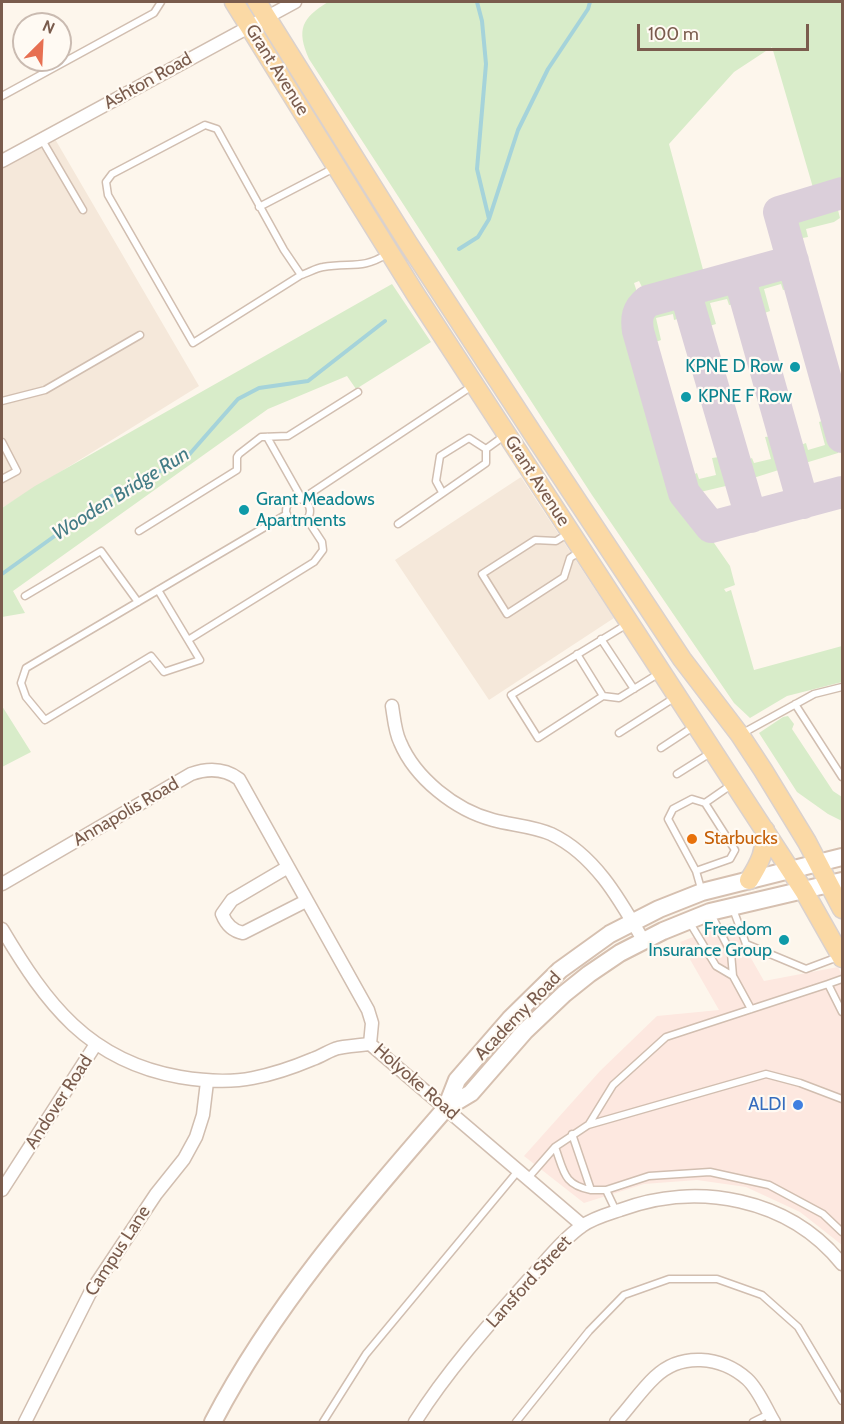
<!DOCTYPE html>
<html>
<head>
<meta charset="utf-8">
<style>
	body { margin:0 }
	#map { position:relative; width:844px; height:1424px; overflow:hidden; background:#fdf6ec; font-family:Cabin,sans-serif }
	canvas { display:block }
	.frame { position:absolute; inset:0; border:3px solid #7a5c4d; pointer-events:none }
	.north { position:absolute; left:12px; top:12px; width:60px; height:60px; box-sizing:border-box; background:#fffaf3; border:2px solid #cabbb1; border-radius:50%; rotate:24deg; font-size:16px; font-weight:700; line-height:24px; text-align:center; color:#7a5c4d }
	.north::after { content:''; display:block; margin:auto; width:21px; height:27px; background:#e76f51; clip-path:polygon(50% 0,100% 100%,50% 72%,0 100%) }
	.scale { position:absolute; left:637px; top:24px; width:172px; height:27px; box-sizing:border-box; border:3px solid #7a5c4d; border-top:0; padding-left:8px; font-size:18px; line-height:21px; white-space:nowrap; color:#7a5c4d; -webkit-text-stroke:4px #fffaf3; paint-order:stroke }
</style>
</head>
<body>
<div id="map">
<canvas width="844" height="1424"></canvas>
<div class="frame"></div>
<div class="north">N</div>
<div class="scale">100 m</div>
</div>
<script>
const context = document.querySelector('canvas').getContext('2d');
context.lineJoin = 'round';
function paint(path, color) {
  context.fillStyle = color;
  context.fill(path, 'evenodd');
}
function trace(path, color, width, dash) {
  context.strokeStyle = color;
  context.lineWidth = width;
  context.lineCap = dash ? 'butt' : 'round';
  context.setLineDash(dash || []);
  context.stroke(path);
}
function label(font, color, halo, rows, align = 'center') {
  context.font = font + ' Cabin,sans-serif';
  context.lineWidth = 4.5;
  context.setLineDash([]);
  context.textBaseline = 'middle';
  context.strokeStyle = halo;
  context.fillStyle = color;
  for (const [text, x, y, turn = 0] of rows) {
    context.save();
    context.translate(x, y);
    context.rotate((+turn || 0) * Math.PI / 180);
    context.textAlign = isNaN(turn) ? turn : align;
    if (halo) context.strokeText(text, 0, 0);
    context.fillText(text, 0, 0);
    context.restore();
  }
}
paint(new Path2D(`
	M 55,139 L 199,386 L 2,508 L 2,169 Z
	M 521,477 L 614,618 L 489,700 L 395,560 Z`), '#f5e8da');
paint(new Path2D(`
	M 731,923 L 764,981 L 838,967 L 842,975 L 842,1245 L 800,1212 L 746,1187 L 697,1180 L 644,1184 L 584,1203 L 524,1156 L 600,1071 L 657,1016 L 719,1010 L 680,942 Z`), '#fde8e0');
paint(new Path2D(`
	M 328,2 L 842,2 L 842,186 L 814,191 L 772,47 L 734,72 L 669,144 L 705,277 L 646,295 L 639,281 L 634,283 L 639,298 L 632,308 L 629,320 L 669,466 L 680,494 L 730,566 L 735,585 L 724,589 L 726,592 L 731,590 L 754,670 L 842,646 L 842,682 L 787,696 L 750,718 L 734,703 L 592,495 L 309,59 C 296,29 302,18 328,2 Z
	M 826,201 L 837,206 L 840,218 L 834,222 L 806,229 L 808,237 L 797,239 L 792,222 L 800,210 Z
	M 781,271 L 791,274 L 794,285 L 792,288 L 783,290 L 781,284 L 764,289 L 770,311 L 762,314 L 759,312 L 752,292 L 754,281 L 760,277 Z
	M 392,284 L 431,342 L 356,389 L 347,376 L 268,409 L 13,591 L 25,613 L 2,617 L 2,508 L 35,486 Z
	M 722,286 C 734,285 744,291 737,304 L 729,305 L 727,299 L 710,303 L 716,324 L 706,327 C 702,322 701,319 700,313 C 694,292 705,291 722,286 Z
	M 673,301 C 681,302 687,309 684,317 L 674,320 L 673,314 L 656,318 L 661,340 L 653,343 L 650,341 L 643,323 L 643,314 L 650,307 Z
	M 825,420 L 832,424 L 839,450 L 838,453 L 802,464 C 796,460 795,452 798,446 L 806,443 L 808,450 L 825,445 L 819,422 Z
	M 773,436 L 778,441 L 785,468 L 747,480 L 742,462 L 752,458 L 754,463 L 771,459 L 765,437 Z
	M 719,457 L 725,458 L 732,481 L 730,485 L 696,493 L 687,482 L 688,477 L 697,473 L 699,479 L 716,475 L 712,458 Z
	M 2,706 L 31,752 L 2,767 Z
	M 788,716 L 794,724 L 792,729 L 833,791 L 842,797 L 842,821 L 828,814 L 797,792 L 759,733 L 783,717 Z`), '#d8ecc9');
trace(new Path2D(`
	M 477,2 L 482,21 L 486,64 L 477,169 L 489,219
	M 459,249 L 478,237 L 489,219 L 518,130 L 548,69 L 588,9 L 590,2
	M 2,574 L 106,499 L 187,457 L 238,399 L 259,388 L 308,381 L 385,321`), '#a5d3da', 4);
trace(new Path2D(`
	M 842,193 L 779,212 L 842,437
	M 793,261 L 648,301 C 637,310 636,318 638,331 L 684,493 L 711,527 L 842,492
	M 739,276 L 803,503
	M 685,291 L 751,517`), '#dbcfda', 32);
const service = new Path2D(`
	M 2,96 L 154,13 L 161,2
	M 42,140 L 83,210
	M 259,207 L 336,167
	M 301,275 L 193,343 L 108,195 L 106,182 L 112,174 L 205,125 L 217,129 L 284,250 L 301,275 C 308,273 316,268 323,267 C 350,262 362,270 387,254
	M 2,401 L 45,390 L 140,335
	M 267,437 L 302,499 L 472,386
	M 2,442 L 17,471 L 2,479
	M 442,492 L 436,481 L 440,456 L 469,438 L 486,449
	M286 511a12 12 0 1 1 24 0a12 12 0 1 1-24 0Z
	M 398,524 L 486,463 L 486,449 L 504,436
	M 139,531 L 237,470 L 237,457 L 239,454 L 261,437 L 288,436 L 358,392
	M 569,533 L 556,541 L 535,540 L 482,574 L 507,614 L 564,577 L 570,558 L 579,552
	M 158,590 L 200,660 L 164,672 L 151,656 L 45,720 L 26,697 L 21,683 L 26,668 L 287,514
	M 25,596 L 101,551 L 138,602
	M 601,639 L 634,689
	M 188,640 L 314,562 L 323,550 L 322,542 L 307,519
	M 577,654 L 603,696 L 538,738 L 511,695 L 629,623
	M 603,696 L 619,698 L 658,674
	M 795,704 L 842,777
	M 619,733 L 674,698
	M 743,733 L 814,694 L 842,687
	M 661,748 L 693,727
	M 677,774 L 712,752
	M 705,803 L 731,785
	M 696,871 L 668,819 L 673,809 L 692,799 L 705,803 L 735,850 L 730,859 L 696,871 L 702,892
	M 733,909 L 746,944 L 806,969 L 838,957
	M 710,912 L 731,953 L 733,976 L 751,1009
	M 690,923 L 716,966 L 733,976
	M 828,984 L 842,979
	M 589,1124 L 613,1085 L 666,1037 L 828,984 L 842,1012
	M 572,1134 L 591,1190 L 606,1190 L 616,1211
	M 555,1147 C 564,1171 563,1185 591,1190
	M 528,1178 L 555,1147 L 588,1125 L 766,1074 L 800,1083 L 842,1099
	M 606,1190 L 649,1176 L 710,1172 L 769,1185 L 823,1214 L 842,1232
	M 323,1422 L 366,1354 L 518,1171
	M 516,1422 L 589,1331 L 624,1295 L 669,1279 L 717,1279 L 762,1295 L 798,1327 L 842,1401
	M 753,1422 L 769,1414`);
const minor = new Path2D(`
	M 2,161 L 295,2
	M 392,706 C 394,718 395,732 400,742 C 415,778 455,810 493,820 C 511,825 533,826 551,834 C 595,855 620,900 643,940
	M 288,867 L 232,900 L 222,914 C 226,924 232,931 243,933 L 306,901
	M 2,884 L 191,774 C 208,768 224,768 239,779 L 368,1010 L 372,1023 L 370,1044 L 582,1225
	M 2,929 C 46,1003 88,1061 180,1077 C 204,1081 229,1083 253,1078 C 274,1074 294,1067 313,1059 C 322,1056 330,1050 338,1048 C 349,1046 360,1045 370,1044
	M 2,1190 L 96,1044
	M 25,1422 L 90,1293 L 156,1194 L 184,1159 L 196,1137 L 203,1115 L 207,1082
	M 415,1422 C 447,1371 491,1322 531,1277 C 547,1260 563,1239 582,1226 C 593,1218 608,1214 620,1210 C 697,1181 789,1198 842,1264
	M 616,1422 C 629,1408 641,1390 655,1377 C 681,1352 721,1356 747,1379 C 759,1390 766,1409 774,1422`);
const secondary = new Path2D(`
	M 446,1108 L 471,1093 L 525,1031 L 564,994 L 589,974 L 620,953 L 663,931 L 710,912 L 842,881
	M 213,1422 C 274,1305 360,1207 446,1108 L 457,1080 L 510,1019 L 560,970 L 610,934 L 659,909 L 702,892 L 842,857`);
const primary = new Path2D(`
	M 234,2 L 416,295 L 804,891 L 842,958
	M 257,2 L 408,243 L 533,434 L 682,659 L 740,735 L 763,770 L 807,842 L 842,909
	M 749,880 C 760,863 766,850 765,830`);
trace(service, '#d1beb0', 9);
trace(minor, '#d1beb0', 15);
trace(secondary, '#d6c0b0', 20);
trace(primary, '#dad1cd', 21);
trace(service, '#fff', 6);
trace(minor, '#fff', 12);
trace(secondary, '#fff', 16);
trace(primary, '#fbd9a5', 18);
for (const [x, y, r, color] of [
	[795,367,6,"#0f9aa8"],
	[686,397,6,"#0f9aa8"],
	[244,510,6,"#0f9aa8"],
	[692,839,6,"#e8710a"],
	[784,940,6,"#0f9aa8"],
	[798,1105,6,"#3f7fe0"]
]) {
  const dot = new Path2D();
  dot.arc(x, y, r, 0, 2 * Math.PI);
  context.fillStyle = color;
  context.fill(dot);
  trace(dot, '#fffaf3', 2);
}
label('18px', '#7a5c4d', '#fffaf3', [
	["Grant Avenue",277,70,58],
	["Ashton Road",148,81,-29],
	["Grant Avenue",537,481,57],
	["Annapolis Road",126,812,-30],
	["Academy Road",518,1016,-46],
	["Holyoke Road",416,1082,41],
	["Andover Road",59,1102,-57],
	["Campus Lane",118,1251,-57],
	["Lansford Street",529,1282,-48]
]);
label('18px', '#0d838f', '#fffaf3', [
	["KPNE D Row",783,367],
	["KPNE F Row",698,397,"left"],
	["Grant Meadows",256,500,"left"],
	["Apartments",256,521,"left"],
	["Freedom",772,930],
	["Insurance Group",772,951]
], 'right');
label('18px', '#c56008', '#fffaf3', [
	["Starbucks",704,839]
], 'left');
label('18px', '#366cbe', '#fffaf3', [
	["ALDI",786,1105]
], 'right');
label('italic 20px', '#437c86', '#fffaf3', [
	["Wooden Bridge Run",121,494,-32]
]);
</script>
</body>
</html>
